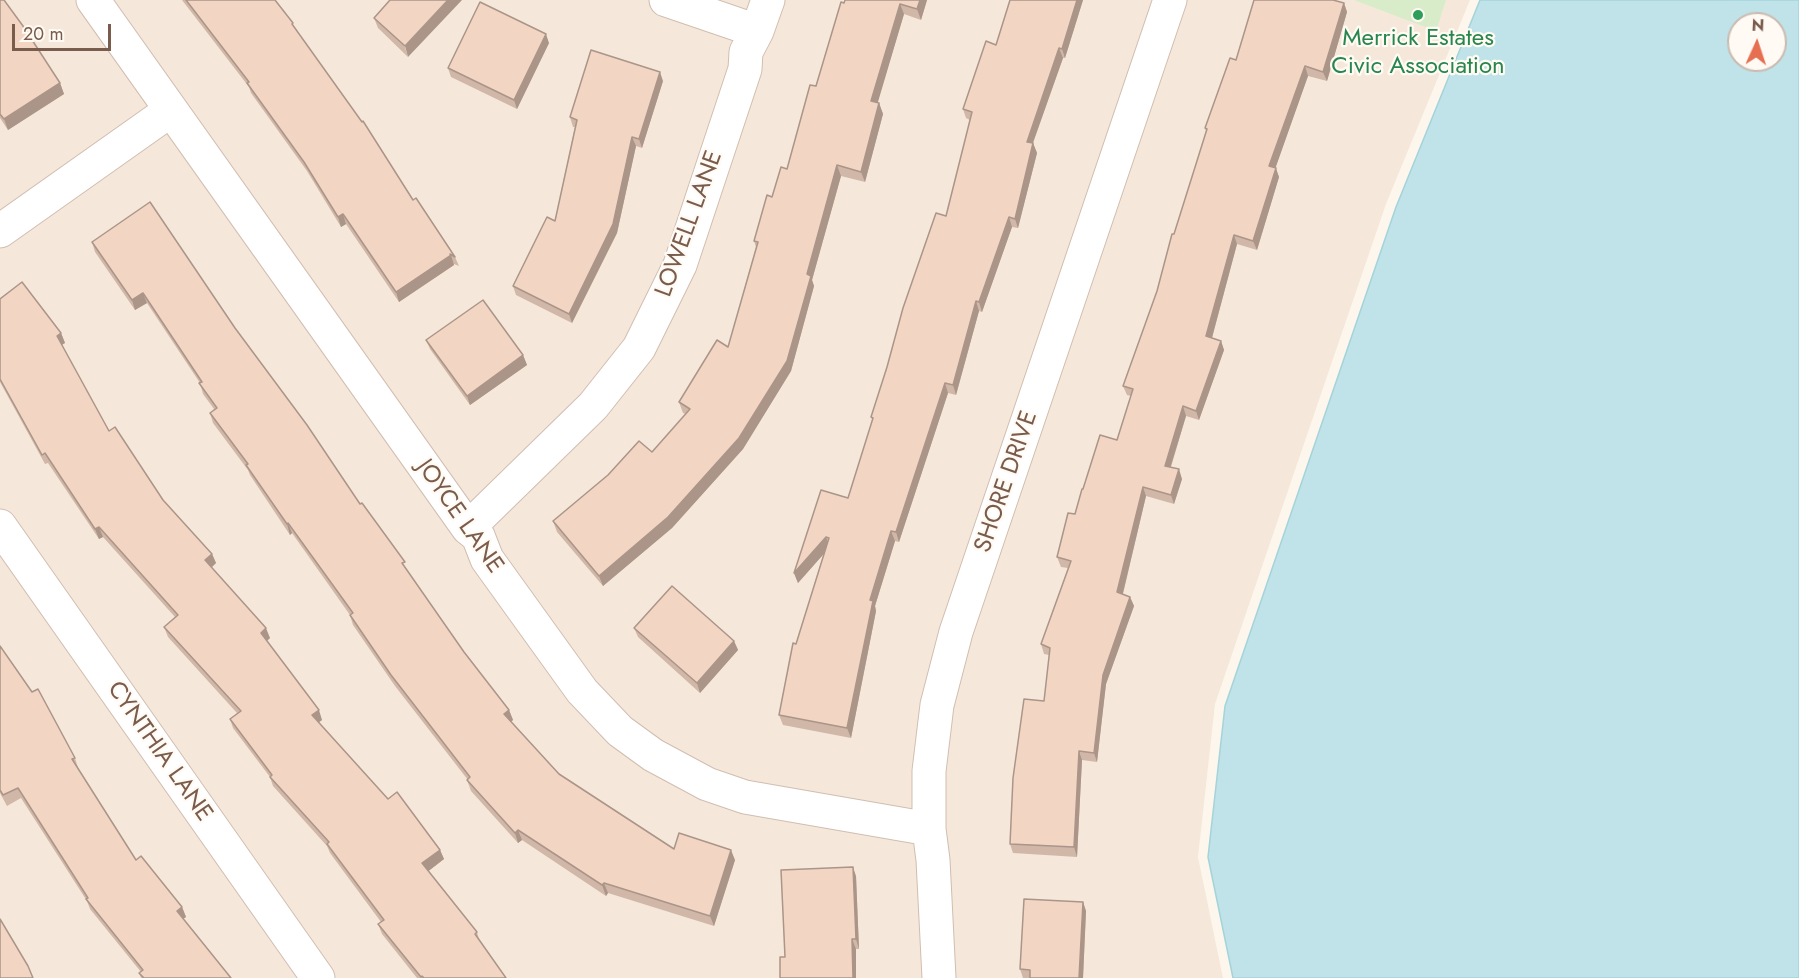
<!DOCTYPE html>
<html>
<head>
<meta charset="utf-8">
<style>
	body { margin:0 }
	#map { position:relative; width:1799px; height:978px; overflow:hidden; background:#fdf6ec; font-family:Jost,sans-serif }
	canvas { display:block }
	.north { position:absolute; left:1727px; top:12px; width:60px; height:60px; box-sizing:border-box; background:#fffaf3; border:2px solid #cabbb1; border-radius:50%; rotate:3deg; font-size:16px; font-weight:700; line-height:24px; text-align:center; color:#7a5c4d }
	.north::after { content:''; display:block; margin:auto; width:21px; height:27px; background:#e76f51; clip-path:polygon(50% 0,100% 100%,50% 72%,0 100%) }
	.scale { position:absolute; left:12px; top:24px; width:99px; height:27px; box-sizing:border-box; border:3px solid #7a5c4d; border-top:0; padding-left:8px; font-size:18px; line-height:21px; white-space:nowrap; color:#7a5c4d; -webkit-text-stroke:4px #fffaf3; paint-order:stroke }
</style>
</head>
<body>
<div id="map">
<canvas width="1799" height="978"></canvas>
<div class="north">N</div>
<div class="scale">20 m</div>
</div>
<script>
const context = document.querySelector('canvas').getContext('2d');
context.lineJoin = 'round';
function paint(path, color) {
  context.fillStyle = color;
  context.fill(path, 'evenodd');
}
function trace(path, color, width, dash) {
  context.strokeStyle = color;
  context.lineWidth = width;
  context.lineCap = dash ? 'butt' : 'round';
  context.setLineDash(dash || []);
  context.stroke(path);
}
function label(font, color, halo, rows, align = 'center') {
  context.font = font + ' Jost,sans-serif';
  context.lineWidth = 4.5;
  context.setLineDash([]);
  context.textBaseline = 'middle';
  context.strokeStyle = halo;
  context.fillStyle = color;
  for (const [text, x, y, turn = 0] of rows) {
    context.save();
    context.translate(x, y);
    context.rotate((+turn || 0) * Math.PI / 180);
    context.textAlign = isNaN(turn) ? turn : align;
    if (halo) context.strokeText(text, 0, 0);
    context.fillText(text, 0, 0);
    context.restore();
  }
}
paint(new Path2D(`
	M 0,0 L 1470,0 L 1386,204 L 1215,704 L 1198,857 L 1223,978 L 0,978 Z`), '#f5e8da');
paint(new Path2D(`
	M 1354,0 L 1446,0 L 1436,31 Z`), '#d8ecc9');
const water = new Path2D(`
	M 1480,0 L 1799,0 L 1799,978 L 1233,978 L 1208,857 L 1225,706 L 1396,207 ZM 1739,24 L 1775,24 L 1775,60 L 1739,60 Z`);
paint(water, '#bfe3e8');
trace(water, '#a5d3da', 1.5);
const street = new Path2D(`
	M 93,0 L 468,528 L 478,536 L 487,559 L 582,691 L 620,731 L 653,755 L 707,784 L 745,797 L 929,829
	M 666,0 L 757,31
	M 0,231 L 171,110
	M 0,526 L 318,978
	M 468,528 L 593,406 L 639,348 L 680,265 L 745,69 L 746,52 L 757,31 L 768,0
	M 939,978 L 933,860 L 929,829 L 929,771 L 937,705 L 956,632 L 1170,0`);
trace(street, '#d1beb0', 35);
trace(street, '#fff', 33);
paint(new Path2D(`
	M 0,0 L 60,83 L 64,94 L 8,130 L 0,118 Z
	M 182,0 L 275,0 L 413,200 L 455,257 L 459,266 L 454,264 L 454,265 L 399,302 L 346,224 L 341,227 L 307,171 L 251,93 L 249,87 Z
	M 390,0 L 408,57 L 378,28 L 374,18 Z
	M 927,0 L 921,20 L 904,14 L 877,103 L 879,103 L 883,114 L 865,182 L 841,176 L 812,280 L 814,286 L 791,371 L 743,449 L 672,528 L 603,586 L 557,532 L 553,521 L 652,452 L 686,414 L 683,413 L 679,402 L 728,347 L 756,247 L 754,241 L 772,197 L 787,169 L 844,3 Z
	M 1010,0 L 1083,0 L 1065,58 L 1063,58 L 1033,143 L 1037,153 L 1018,228 L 1012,227 L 982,312 L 979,311 L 956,395 L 948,393 L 899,542 L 895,541 L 875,606 L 876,611 L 851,738 L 783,725 L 779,715 L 796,644 L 824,553 L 798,583 L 794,573 L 848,498 L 873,421 L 871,417 L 946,216 L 970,120 L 966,118 L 963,109 L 996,45 Z
	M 1344,3 L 1347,12 L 1327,81 L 1308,76 L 1275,168 L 1279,177 L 1257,250 L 1237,244 L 1212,338 L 1221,341 L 1224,350 L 1199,420 L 1186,416 L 1171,467 L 1182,479 L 1174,504 L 1146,496 L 1123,594 L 1130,597 L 1134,606 L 1106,684 L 1097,762 L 1082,760 L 1077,857 L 1013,853 L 1010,844 L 1044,701 L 1049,655 L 1044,654 L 1041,644 L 1068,568 L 1061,567 L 1057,557 L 1075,514 L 1083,489 L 1117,440 L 1131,396 L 1127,395 L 1123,386 L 1157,291 L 1206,131 L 1205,128 L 1236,60 Z
	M 549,43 L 517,109 L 451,77 L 448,68 Z
	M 663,81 L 642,148 L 636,146 L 617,233 L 572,323 L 516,295 L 513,286 L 555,221 L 575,127 L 573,127 L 570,117 Z
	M 92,242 L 235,328 L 408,572 L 464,652 L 509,710 L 513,720 L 511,722 L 559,774 L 674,849 L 735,860 L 714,926 L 608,893 L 606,896 L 522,840 L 518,843 L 471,791 L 467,780 L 468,780 L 395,686 L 353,625 L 350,615 L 292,533 L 290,535 L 250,475 L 248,470 L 213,423 L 210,413 L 214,409 L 203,394 L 200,383 L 147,303 L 135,310 L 95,252 Z
	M 0,299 L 61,333 L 65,343 L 62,345 L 109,431 L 163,500 L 212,554 L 216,563 L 211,567 L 270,638 L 267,641 L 322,720 L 318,723 L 388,799 L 440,850 L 444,859 L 428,871 L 477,932 L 479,939 L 506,978 L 417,978 L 382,934 L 378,924 L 381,922 L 330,853 L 327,846 L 273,786 L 270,777 L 233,728 L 230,719 L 237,713 L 168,637 L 164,627 L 175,617 L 103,537 L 99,539 L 48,463 L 45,464 L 0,382 Z
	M 426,340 L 523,355 L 527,365 L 470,405 L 430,349 Z
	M 634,628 L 734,641 L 738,650 L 700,693 L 638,637 Z
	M 0,646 L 75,758 L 78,768 L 77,768 L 136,860 L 182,907 L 186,917 L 183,919 L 231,978 L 141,978 L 139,973 L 141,972 L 90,909 L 87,901 L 21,798 L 7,806 L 0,793 Z
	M 856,876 L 859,949 L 856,949 L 856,978 L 780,978 L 785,957 Z
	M 1083,902 L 1086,911 L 1083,978 L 1023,978 L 1020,969 Z`), '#d1b7a8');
paint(new Path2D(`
	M 448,0 L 462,0 L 408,57 L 405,46 Z
	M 920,0 L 927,0 L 921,20 L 917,9 Z
	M 1077,0 L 1083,0 L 1065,58 L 1062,49 Z
	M 1344,3 L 1347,12 L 1327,81 L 1323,72 Z
	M 900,4 L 904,14 L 875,112 L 871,101 Z
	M 546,34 L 549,43 L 517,109 L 514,100 Z
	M 1059,48 L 1063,58 L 1030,151 L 1027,142 Z
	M 1305,66 L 1308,76 L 1273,175 L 1269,166 Z
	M 660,72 L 663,81 L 642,148 L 639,139 Z
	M 60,83 L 64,94 L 8,130 L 4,119 Z
	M 879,103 L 883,114 L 865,182 L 861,172 Z
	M 632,137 L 636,146 L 617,233 L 572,323 L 569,314 Z
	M 1033,143 L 1037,153 L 1018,228 L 1015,219 Z
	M 837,165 L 841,176 L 812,280 L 814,286 L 791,371 L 743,449 L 672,528 L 603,586 L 599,576 L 807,274 Z
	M 1276,168 L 1279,177 L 1257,250 L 1253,241 Z
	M 343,214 L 346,224 L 341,227 L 338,217 Z
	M 1009,217 L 1012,227 L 982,312 L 979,302 Z
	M 1234,235 L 1237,244 L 1210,345 L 1206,336 Z
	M 451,255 L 454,265 L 399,302 L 396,292 Z
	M 143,293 L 147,303 L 135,310 L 132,300 Z
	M 976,301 L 979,311 L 956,395 L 953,385 Z
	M 61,333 L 65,343 L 61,345 L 57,336 Z
	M 1221,341 L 1224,350 L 1199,420 L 1196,411 Z
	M 523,355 L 527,365 L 470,405 L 467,396 Z
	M 945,383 L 948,393 L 899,542 L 896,532 Z
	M 1183,406 L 1186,416 L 1168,475 L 1165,466 Z
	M 1179,469 L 1182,479 L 1174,504 L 1171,495 Z
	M 1143,487 L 1146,496 L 1121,601 L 1117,592 Z
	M 288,523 L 292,533 L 290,535 L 287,524 Z
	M 99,527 L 103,537 L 99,539 L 95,529 Z
	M 891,531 L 895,541 L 875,606 L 876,611 L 851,738 L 847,728 L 870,600 Z
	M 826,537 L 830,547 L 798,583 L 794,573 Z
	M 212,554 L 216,563 L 209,570 L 205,560 Z
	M 1130,597 L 1134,606 L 1106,684 L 1097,762 L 1094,753 L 1103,675 Z
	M 266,628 L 270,638 L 264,643 L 261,633 Z
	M 734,641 L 738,650 L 700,693 L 697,683 Z
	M 319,710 L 322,720 L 315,725 L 312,715 Z
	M 509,710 L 513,720 L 508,724 L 504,714 Z
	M 1079,751 L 1082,760 L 1077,857 L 1074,847 Z
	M 518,830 L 522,840 L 518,843 L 515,833 Z
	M 440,850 L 444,859 L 426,873 L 422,863 Z
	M 731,850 L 735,860 L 714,926 L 710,916 Z
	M 853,867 L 856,876 L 859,949 L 856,939 Z
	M 604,883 L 608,893 L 606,896 L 602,885 Z
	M 1083,902 L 1086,911 L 1083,978 L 1079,978 Z
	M 182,907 L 186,917 L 180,921 L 177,911 Z
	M 852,939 L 856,949 L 856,978 L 853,978 Z`), '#aa9588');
const building = new Path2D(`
	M 0,0 L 4,0 L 23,26 L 60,83 L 4,119 L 0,114 Z
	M 186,0 L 275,0 L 293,23 L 292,24 L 362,122 L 363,121 L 413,200 L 416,198 L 455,257 L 450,254 L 451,255 L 396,292 L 343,214 L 338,217 L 304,162 L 247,83 L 249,82 Z
	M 390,0 L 448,0 L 405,46 L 374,18 Z
	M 845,0 L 920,0 L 917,9 L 900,4 L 871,101 L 879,103 L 861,172 L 837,165 L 807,274 L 811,276 L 787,361 L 739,438 L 668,517 L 599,576 L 553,521 L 608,475 L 639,441 L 652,452 L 690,409 L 679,402 L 717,340 L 728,347 L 758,242 L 754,241 L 767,195 L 772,197 L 781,167 L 787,169 L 810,85 L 816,86 L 841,2 L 844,3 Z
	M 1010,0 L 1077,0 L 1062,49 L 1059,48 L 1027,142 L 1033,143 L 1015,219 L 1009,217 L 979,302 L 976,301 L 953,385 L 945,383 L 896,532 L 891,531 L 870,600 L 873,601 L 847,728 L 779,715 L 793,643 L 796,644 L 829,538 L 826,537 L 794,573 L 821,490 L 848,498 L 873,418 L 871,417 L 887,367 L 903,308 L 936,213 L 946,216 L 972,112 L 963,109 L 986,41 L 996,45 Z
	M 1254,0 L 1333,0 L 1344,3 L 1323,72 L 1305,66 L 1269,166 L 1276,168 L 1253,241 L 1234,235 L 1206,336 L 1221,341 L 1196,411 L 1183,406 L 1165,466 L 1179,469 L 1171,495 L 1143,487 L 1117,592 L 1130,597 L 1103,675 L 1094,753 L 1079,751 L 1074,847 L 1010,844 L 1013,778 L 1024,699 L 1044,701 L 1050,648 L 1041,644 L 1071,561 L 1057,557 L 1068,513 L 1075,514 L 1082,489 L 1083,489 L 1100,435 L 1117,440 L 1133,389 L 1123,386 L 1157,291 L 1172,234 L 1174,234 L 1207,129 L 1205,128 L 1230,58 L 1236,60 Z
	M 480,2 L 546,34 L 514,100 L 448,68 Z
	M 591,50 L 660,72 L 639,139 L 632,137 L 613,224 L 569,314 L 513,286 L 547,217 L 555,221 L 577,120 L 570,117 Z
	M 150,202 L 235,328 L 307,425 L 360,504 L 362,503 L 405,562 L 402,563 L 464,652 L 509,710 L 504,714 L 559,774 L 674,849 L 679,833 L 731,850 L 710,916 L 604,883 L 602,885 L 518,830 L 515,833 L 467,780 L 470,777 L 391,675 L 350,615 L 353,613 L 288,523 L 287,524 L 246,465 L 248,464 L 210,413 L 217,408 L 199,383 L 202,382 L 143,293 L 132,300 L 92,242 Z
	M 22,282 L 61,333 L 57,336 L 109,431 L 115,427 L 163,500 L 212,554 L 205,560 L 266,628 L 261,633 L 319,710 L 312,715 L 388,799 L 397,792 L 440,850 L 422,863 L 477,932 L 475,934 L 506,978 L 424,978 L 422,976 L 421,977 L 378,924 L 384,920 L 327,844 L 329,842 L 270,777 L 272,775 L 230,719 L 241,711 L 164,627 L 178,615 L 99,527 L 95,529 L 45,453 L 42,455 L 0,379 L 0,299 Z
	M 483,300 L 523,355 L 467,396 L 426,340 Z
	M 672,586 L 734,641 L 697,683 L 634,628 Z
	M 0,646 L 32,692 L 38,689 L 75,758 L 72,759 L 136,860 L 141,856 L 182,907 L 177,911 L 231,978 L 144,978 L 139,973 L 143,970 L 86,899 L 88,898 L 18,788 L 3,795 L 0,790 Z
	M 853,867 L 856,939 L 852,939 L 853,978 L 780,978 L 780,957 L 785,957 L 781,870 Z
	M 1024,899 L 1083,902 L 1079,978 L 1030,978 L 1030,970 L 1020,969 Z
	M 0,919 L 28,966 L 33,978 L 0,978 Z`);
paint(building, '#f3d5c3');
trace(building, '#aa9588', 1.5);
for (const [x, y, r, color] of [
	[1418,15,6,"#2e9e5b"]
]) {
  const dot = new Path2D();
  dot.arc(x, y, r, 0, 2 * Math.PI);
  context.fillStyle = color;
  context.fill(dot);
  trace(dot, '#fffaf3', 2);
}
label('24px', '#27864d', '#fffaf3', [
	["Merrick Estates",1418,39],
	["Civic Association",1418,67]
]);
label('24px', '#7a5c4d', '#fffaf3', [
	["LOWELL LANE",690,224,-70],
	["SHORE DRIVE",1007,482,-71],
	["JOYCE LANE",459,517,55],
	["CYNTHIA LANE",159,752,55]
]);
</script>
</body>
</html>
